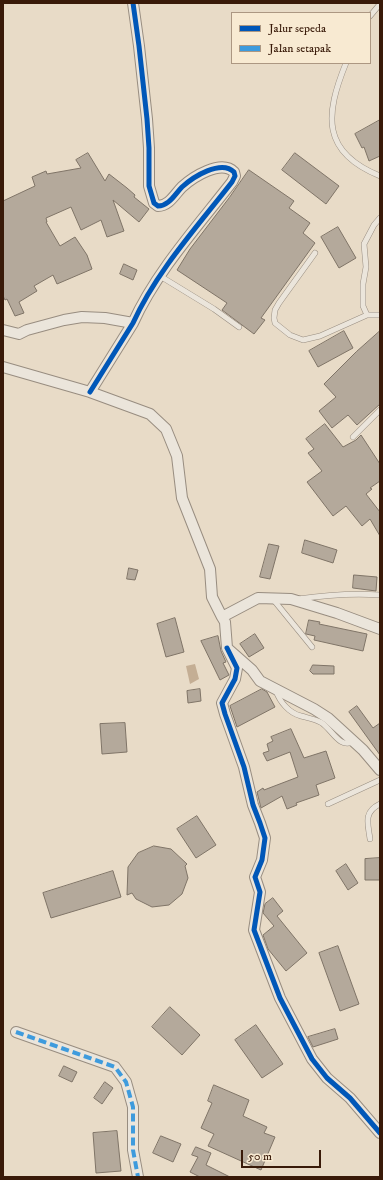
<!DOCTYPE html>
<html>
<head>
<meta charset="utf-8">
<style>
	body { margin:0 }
	#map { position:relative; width:383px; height:1180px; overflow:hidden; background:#e8dbc7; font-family:"IM FELL DW Pica",serif }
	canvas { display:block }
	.frame { position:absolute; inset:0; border:4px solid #391a09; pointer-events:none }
	.legend { position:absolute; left:231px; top:12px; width:140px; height:52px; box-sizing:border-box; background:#f8ead2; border:1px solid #ac9782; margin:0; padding:5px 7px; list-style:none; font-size:12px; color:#391a09 }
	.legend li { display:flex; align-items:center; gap:8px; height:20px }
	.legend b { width:20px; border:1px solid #ac9782 }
	.scale { position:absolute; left:241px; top:1150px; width:80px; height:18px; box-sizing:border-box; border:2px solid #391a09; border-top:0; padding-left:5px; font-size:12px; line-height:14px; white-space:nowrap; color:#391a09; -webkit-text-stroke:3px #f8ead2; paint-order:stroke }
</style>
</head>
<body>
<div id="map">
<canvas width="383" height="1180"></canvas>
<div class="frame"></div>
<ul class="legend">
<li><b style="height:5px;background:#0057b8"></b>Jalur sepeda</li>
<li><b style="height:5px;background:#3e9bdd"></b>Jalan setapak</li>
</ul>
<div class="scale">50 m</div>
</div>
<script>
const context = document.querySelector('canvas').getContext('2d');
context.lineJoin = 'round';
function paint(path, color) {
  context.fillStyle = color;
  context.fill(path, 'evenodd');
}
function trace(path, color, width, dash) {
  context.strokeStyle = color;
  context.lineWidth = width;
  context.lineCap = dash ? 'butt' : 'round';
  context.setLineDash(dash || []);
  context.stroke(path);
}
paint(new Path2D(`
	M 195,664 L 199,679 L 190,684 L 186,666 Z`), '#c4ae94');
const building = new Path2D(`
	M 380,120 L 380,156 L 369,161 L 364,147 L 362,148 L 355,134 Z
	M 88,153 L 105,181 L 109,174 L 127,188 L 135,195 L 134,197 L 149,209 L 139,222 L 113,200 L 124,231 L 107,237 L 101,220 L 81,230 L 71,207 L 46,218 L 47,222 L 46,222 L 60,246 L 75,237 L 87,255 L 92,269 L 57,284 L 53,275 L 34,286 L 37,291 L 19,302 L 24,313 L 15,316 L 7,299 L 5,300 L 3,296 L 3,201 L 35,186 L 32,177 L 46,171 L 47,174 L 81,168 L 76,160 Z
	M 295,153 L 339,186 L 326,204 L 282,170 Z
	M 249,170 L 294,201 L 289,208 L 310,223 L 303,233 L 315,243 L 261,318 L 265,320 L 254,334 L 222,310 L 227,303 L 177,270 L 190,249 L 229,198 Z
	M 338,227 L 356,258 L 339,268 L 321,237 Z
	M 124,264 L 137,270 L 133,280 L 120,274 Z
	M 344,331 L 353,348 L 318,367 L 309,351 Z
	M 380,331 L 380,404 L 357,425 L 348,415 L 332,428 L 319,411 L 336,397 L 324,384 L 356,352 Z
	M 325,424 L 343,447 L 356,440 L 361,435 L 380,464 L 380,481 L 370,488 L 372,489 L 366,494 L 380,512 L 380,536 L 370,519 L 362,526 L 346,506 L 333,516 L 307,482 L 322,471 L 308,453 L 314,449 L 306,439 Z
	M 305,540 L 337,550 L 333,563 L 302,553 Z
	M 269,544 L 279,546 L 270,579 L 260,577 Z
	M 129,568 L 138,570 L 135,580 L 127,579 Z
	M 354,575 L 377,577 L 376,591 L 353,588 Z
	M 175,618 L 184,652 L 166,657 L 157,624 Z
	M 309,620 L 320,622 L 319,624 L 367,634 L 363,651 L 314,640 L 315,636 L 306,634 Z
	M 255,634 L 264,648 L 249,657 L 240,644 Z
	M 218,636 L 221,651 L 226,662 L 223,663 L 229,675 L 220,680 L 201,641 Z
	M 313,665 L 334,666 L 334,674 L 313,674 L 310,671 Z
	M 200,689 L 201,701 L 188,703 L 187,691 Z
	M 262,689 L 267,692 L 275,707 L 237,727 L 230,706 Z
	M 357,706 L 373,728 L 380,723 L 380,755 L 349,712 Z
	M 125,723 L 127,752 L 102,754 L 100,724 Z
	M 291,729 L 304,758 L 326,751 L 335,778 L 316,785 L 319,795 L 296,803 L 297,805 L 287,809 L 282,796 L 261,808 L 257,792 L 263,788 L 264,790 L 298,777 L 290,752 L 267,761 L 263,753 L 269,751 L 267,744 L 273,741 L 271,737 Z
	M 197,816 L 216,845 L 196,858 L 177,829 Z
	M 154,846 L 171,849 L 187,864 L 185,866 L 188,878 L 182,894 L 169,905 L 152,907 L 136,899 L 132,893 L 127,895 L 128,867 L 138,853 Z
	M 380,858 L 380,880 L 365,880 L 365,859 Z
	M 346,864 L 358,883 L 348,890 L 336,871 Z
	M 113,871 L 121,897 L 51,918 L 43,893 Z
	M 273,898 L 283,911 L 277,916 L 307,953 L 286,971 L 268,949 L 263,935 L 274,926 L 263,913 L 265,904 Z
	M 338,946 L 359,1004 L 340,1011 L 319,953 Z
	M 170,1007 L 200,1035 L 182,1055 L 152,1027 Z
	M 256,1025 L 283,1064 L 262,1078 L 235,1040 Z
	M 335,1029 L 338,1039 L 313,1047 L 308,1037 Z
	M 64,1066 L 77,1072 L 72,1082 L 59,1076 Z
	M 105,1082 L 113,1088 L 102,1104 L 94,1098 Z
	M 214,1085 L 249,1100 L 243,1116 L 267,1127 L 264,1133 L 275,1137 L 261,1170 L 208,1146 L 214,1134 L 201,1128 L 212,1103 L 208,1101 Z
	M 117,1131 L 121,1171 L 96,1173 L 93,1133 Z
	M 161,1136 L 181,1144 L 173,1162 L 153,1153 Z
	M 196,1147 L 211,1153 L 206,1165 L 230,1177 L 200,1177 L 190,1172 L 198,1157 L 192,1155 Z`);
paint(building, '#b4a99b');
trace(building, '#7f7467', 1);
const service = new Path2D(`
	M 370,16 L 380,4
	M 346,63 C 325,115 321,152 380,176
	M 315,253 L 279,303 L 275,310 L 274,318 L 275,323 L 290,335 L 303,340 L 320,336 L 367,315 L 380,315
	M 160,276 L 214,309 L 239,327
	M 367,315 L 363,306 L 363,284 L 366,267 L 364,244 L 374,225 L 380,218
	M 353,437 L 380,410
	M 272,598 L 312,647
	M 298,599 C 326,595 352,593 380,595
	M 276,691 C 280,702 289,713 301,716 C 308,718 315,719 322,723 C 333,731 339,748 353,742
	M 328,804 L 380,780
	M 370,839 C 368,824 363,812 380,804`);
const minor = new Path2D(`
	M 3,330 L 19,334 L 27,330 L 64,320 L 82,317 L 105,318 L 133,323
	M 3,367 L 90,392 L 150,414 L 166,429 L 177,456 L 182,498 L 210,569 L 212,597 L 222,617
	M 90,392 L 133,323 C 156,272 197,227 232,182 L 235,176 L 234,172 C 221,159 193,177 182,187 C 175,194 169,206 158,206 L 154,203 L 149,186 L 149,148 L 147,119 L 139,46 L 133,3
	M 380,629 L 337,613 L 291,599 L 258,598 L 222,617 L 225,622 L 227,648 L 252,670 L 260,681 L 314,709 L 328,718 L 363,750 L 380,770
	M 227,648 L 237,668 L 235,679 L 222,703 L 225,714 L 244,767 L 253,805 L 260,823 L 265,838 L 262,860 L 255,877 L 260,892 L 254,930 L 280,998 L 312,1059 L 327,1078 L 350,1098 L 380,1133
	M 16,1032 L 115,1067 L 126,1082 L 133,1107 L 133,1150 L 138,1177`);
trace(service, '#988d80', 6);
trace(minor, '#988d80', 12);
trace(service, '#ebe5db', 5);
trace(minor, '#ebe5db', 10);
trace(new Path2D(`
	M 16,1032 L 115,1067 L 126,1082 L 133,1107 L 133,1150 L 138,1177`), '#3e9bdd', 4, [8, 4]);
trace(new Path2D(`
	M 90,392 L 133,323 C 156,272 197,227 232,182 L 235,176 L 234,172 C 221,159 193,177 182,187 C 175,194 169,206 158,206 L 154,203 L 149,186 L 149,148 L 147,119 L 139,46 L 133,3
	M 227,648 L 237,668 L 235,679 L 222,703 L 225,714 L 244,767 L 253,805 L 260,823 L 265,838 L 262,860 L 255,877 L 260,892 L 254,930 L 280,998 L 312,1059 L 327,1078 L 350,1098 L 380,1133`), '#0057b8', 5);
</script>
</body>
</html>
